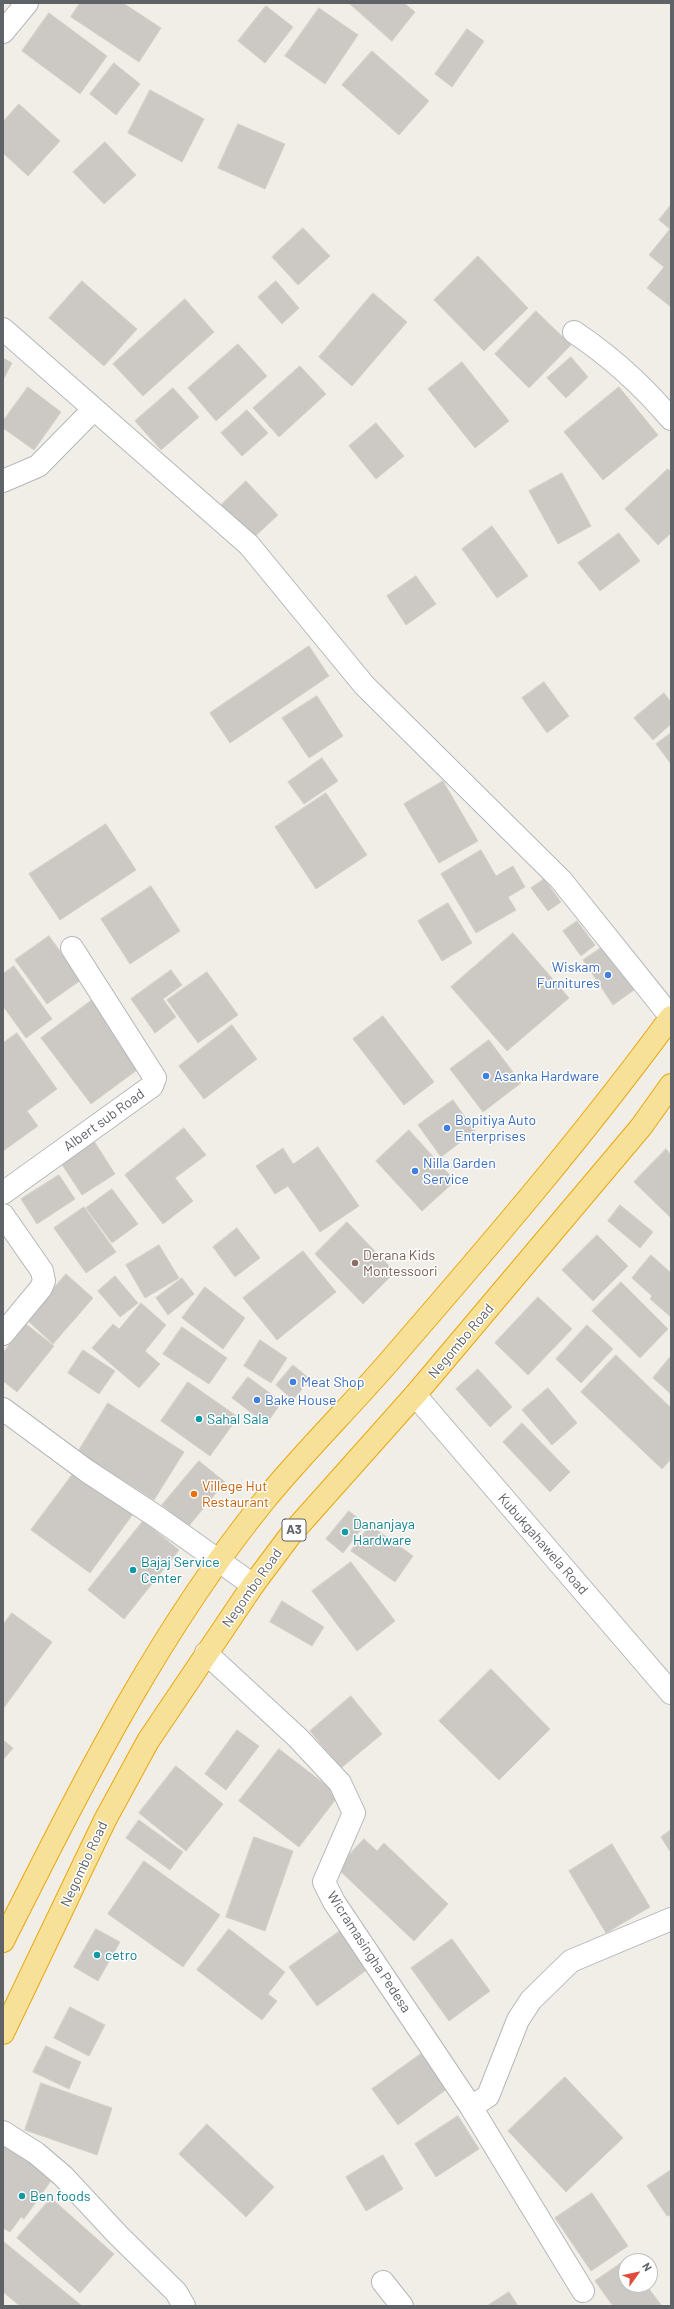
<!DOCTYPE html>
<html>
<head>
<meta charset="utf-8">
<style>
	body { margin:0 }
	#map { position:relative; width:674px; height:2309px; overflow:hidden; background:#f0eee7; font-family:Barlow,sans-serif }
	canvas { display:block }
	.frame { position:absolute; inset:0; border:4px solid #5f6267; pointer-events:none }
	.north { position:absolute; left:618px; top:2253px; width:40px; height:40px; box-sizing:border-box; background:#fff; border:1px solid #bfc0c2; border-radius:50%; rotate:57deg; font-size:11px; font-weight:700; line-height:16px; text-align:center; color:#5f6267 }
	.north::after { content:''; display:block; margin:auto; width:14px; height:18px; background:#e04b3d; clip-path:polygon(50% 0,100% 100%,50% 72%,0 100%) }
</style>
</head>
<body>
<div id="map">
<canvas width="674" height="2309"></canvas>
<div class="frame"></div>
<div class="north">N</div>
</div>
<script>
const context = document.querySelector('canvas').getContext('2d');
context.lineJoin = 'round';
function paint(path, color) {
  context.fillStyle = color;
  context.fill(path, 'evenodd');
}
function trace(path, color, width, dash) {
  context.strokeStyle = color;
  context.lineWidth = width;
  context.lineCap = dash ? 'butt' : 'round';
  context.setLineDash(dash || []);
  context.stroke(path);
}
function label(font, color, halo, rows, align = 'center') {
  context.font = font + ' Barlow,sans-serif';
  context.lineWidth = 3;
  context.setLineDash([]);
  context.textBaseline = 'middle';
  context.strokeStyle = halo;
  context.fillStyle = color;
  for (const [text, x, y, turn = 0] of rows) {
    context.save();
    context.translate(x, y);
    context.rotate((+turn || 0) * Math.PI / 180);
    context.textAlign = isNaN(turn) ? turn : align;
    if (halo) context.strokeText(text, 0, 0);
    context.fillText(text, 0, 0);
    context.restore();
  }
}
const building = new Path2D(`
	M 80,3 L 123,3 L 161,28 L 139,62 L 71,17 Z
	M 349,3 L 404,3 L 415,12 L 392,41 Z
	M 266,6 L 293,27 L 265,63 L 238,41 Z
	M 319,8 L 358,35 L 325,84 L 285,56 Z
	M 49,13 L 107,56 L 80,94 L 22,51 Z
	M 467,29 L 484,41 L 452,87 L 435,74 Z
	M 372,51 L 429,101 L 399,135 L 342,85 Z
	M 114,63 L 140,84 L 116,115 L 90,94 Z
	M 150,90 L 204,119 L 182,162 L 128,133 Z
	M 19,104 L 60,141 L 28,176 L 3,153 L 3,122 Z
	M 238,124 L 285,144 L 265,189 L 218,168 Z
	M 105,142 L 136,175 L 104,204 L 73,172 Z
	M 671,205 L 671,307 L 647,288 L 664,267 L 649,255 L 670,229 L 659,220 Z
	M 303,228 L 330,256 L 298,285 L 272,257 Z
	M 478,256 L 528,308 L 484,351 L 434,300 Z
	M 82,281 L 137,329 L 104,366 L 49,318 Z
	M 276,281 L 299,308 L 282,324 L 258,297 Z
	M 373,293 L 407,322 L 352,386 L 319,357 Z
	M 185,299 L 214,332 L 143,396 L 113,364 Z
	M 536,311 L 571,345 L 529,388 L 495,354 Z
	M 238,344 L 267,376 L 216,421 L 188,388 Z
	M 571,357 L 588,377 L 566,398 L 547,378 Z
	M 3,358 L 12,363 L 3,380 Z
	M 462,362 L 509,421 L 475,448 L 428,389 Z
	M 300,366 L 326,394 L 279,437 L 253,408 Z
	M 28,387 L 61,412 L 34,450 L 3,428 L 3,421 Z
	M 619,387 L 658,435 L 603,480 L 564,432 Z
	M 173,388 L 199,417 L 161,450 L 135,421 Z
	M 247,410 L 268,433 L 242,456 L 221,433 Z
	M 376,423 L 404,456 L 376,479 L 349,446 Z
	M 668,469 L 671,472 L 671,533 L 658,545 L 625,509 Z
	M 562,473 L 591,526 L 558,544 L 529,491 Z
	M 246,481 L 278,515 L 251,540 L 220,506 Z
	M 492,526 L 528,576 L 497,598 L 462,549 Z
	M 619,533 L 640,561 L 600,591 L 578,563 Z
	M 416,576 L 436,604 L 406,625 L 387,596 Z
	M 309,646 L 329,676 L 230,743 L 210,713 Z
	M 544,682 L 569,716 L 547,733 L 522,698 Z
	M 664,693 L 671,702 L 671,724 L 653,740 L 634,718 Z
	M 317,696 L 343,736 L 309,758 L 282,718 Z
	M 671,733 L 671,764 L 656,744 Z
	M 322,758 L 338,781 L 304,804 L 288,782 Z
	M 443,781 L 478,841 L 439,863 L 404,804 Z
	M 326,793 L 367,855 L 316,889 L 275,827 Z
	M 106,824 L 136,870 L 60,920 L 29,874 Z
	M 481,850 L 496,876 L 513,866 L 525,887 L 508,897 L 516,910 L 476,933 L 441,874 Z
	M 544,879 L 561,902 L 548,911 L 531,888 Z
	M 151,886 L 180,931 L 130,964 L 101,919 Z
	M 448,903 L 472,943 L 442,961 L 418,921 Z
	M 577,921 L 595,945 L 581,956 L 563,931 Z
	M 513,933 L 569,998 L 507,1051 L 451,987 Z
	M 49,936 L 81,980 L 47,1004 L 15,960 Z
	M 604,946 L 634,990 L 613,1005 L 583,960 Z
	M 14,966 L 52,1019 L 26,1038 L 3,1006 L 3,974 Z
	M 171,970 L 182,985 L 163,999 L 176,1017 L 155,1033 L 131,999 Z
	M 207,972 L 238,1015 L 198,1043 L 167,1000 Z
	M 92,1000 L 141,1067 L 91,1104 L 41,1038 Z
	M 383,1016 L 434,1082 L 404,1105 L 353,1039 Z
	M 232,1025 L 257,1059 L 204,1099 L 179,1066 Z
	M 17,1033 L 57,1089 L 27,1111 L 38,1126 L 3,1151 L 3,1043 Z
	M 489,1040 L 521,1083 L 483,1112 L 450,1069 Z
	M 453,1100 L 475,1131 L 441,1157 L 418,1125 Z
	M 184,1128 L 206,1155 L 175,1178 L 193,1201 L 163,1224 L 125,1175 Z
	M 409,1130 L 455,1181 L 422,1211 L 376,1161 Z
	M 92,1138 L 115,1174 L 82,1195 L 59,1160 Z
	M 318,1147 L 359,1206 L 320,1232 L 288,1186 L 275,1194 L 256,1166 L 283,1148 L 293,1164 Z
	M 666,1149 L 671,1155 L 671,1218 L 634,1182 Z
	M 59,1175 L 75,1199 L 37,1224 L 21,1199 Z
	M 112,1189 L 138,1224 L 112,1243 L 86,1208 Z
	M 620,1205 L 653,1232 L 640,1248 L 608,1221 Z
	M 84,1207 L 116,1252 L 86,1273 L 54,1228 Z
	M 347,1222 L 395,1272 L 363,1304 L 315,1254 Z
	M 237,1228 L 260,1258 L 235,1277 L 213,1247 Z
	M 597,1235 L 628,1266 L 593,1301 L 562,1270 Z
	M 159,1245 L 179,1278 L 145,1298 L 126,1265 Z
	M 303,1251 L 336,1292 L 277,1340 L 243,1298 Z
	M 651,1255 L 671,1273 L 671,1317 L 650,1299 L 652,1296 L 632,1278 Z
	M 66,1274 L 93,1298 L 53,1344 L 27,1320 Z
	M 115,1276 L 138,1303 L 120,1317 L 98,1291 Z
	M 182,1278 L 194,1294 L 168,1315 L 156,1298 Z
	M 621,1282 L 668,1329 L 640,1358 L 592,1311 Z
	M 205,1287 L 245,1318 L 223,1349 L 182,1318 Z
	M 538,1297 L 572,1329 L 528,1375 L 495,1343 Z
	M 141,1303 L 166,1325 L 145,1351 L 160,1364 L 139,1388 L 92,1348 L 113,1324 L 119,1329 Z
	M 26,1324 L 54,1346 L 17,1392 L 3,1381 L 3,1353 Z
	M 587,1325 L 613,1349 L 581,1383 L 556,1359 Z
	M 182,1327 L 227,1358 L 209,1384 L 163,1354 Z
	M 260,1340 L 287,1358 L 271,1383 L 244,1366 Z
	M 83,1350 L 115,1371 L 99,1394 L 68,1373 Z
	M 616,1355 L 671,1408 L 671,1459 L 662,1469 L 581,1392 Z
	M 671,1356 L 671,1394 L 653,1378 Z
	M 293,1365 L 310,1379 L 293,1400 L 276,1385 Z
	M 478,1369 L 512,1407 L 490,1427 L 456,1389 Z
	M 248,1377 L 282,1402 L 266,1424 L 232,1398 Z
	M 188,1382 L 238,1417 L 210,1456 L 161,1421 Z
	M 548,1388 L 577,1423 L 552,1445 L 522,1410 Z
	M 108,1403 L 184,1452 L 154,1500 L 78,1452 Z
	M 522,1423 L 570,1472 L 550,1492 L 503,1442 Z
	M 199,1461 L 225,1482 L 188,1527 L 162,1505 Z
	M 75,1471 L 133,1514 L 90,1573 L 31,1530 Z
	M 349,1511 L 365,1524 L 343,1553 L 326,1539 Z
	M 143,1521 L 179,1550 L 124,1619 L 88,1590 Z
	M 370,1525 L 413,1556 L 395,1582 L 351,1551 Z
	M 351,1562 L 395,1621 L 357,1651 L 312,1591 Z
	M 282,1601 L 324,1627 L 312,1646 L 270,1622 Z
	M 12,1613 L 52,1642 L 3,1709 L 3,1625 Z
	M 491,1669 L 550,1729 L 499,1780 L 439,1721 Z
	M 351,1696 L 382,1734 L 341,1768 L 310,1731 Z
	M 237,1730 L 259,1746 L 226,1790 L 205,1774 Z
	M 3,1740 L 13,1748 L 3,1760 Z
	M 279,1749 L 339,1795 L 299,1847 L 239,1801 Z
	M 176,1766 L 223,1804 L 186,1851 L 139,1813 Z
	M 139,1820 L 183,1852 L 170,1870 L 126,1838 Z
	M 671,1830 L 671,1853 L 661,1837 Z
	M 254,1837 L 293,1851 L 265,1931 L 226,1917 Z
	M 364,1839 L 377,1851 L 384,1843 L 448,1904 L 414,1941 L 337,1868 Z
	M 612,1844 L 650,1907 L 606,1933 L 569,1871 Z
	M 144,1861 L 220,1915 L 183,1967 L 108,1914 Z
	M 96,1929 L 120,1942 L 98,1981 L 74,1967 Z
	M 229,1929 L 285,1972 L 268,1994 L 277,2001 L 262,2020 L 197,1970 Z
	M 340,1931 L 368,1969 L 317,2006 L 289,1967 Z
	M 452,1939 L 490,1991 L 449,2021 L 411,1968 Z
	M 70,2007 L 105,2025 L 89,2056 L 54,2038 Z
	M 46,2046 L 81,2062 L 69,2089 L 33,2072 Z
	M 422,2053 L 448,2088 L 398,2125 L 372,2089 Z
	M 565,2077 L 623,2138 L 566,2192 L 508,2131 Z
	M 41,2083 L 112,2108 L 97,2155 L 25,2130 Z
	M 458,2116 L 479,2149 L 436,2177 L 415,2144 Z
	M 207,2124 L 274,2187 L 246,2217 L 179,2154 Z
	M 3,2144 L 55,2175 L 24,2219 L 21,2217 L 10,2232 L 3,2228 Z
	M 383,2155 L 403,2189 L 366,2211 L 346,2177 Z
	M 671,2170 L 671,2218 L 669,2215 L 667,2216 L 647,2186 Z
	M 592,2193 L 628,2246 L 591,2271 L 555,2218 Z
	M 51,2198 L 114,2254 L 80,2293 L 17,2238 Z
	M 3,2241 L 82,2306 L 20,2306 L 3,2292 Z
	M 627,2259 L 629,2261 L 626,2261 L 626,2285 L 646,2285 L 662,2306 L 613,2306 L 595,2281 Z
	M 509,2292 L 518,2306 L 487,2306 Z`);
paint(building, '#ccc9c4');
trace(building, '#d4d0c6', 1);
const street = new Path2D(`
	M 3,32 L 27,3
	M 3,329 L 249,545 L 364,685 L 561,880 L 671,1017
	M 574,332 C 610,356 643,386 671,419
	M 3,481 L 38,466 L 93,410
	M 3,1193 L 152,1086 L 155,1078 L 72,948
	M 3,1215 L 42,1271 L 44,1281 L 41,1288 L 3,1334
	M 415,1395 L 671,1693
	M 3,1409 L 87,1471 L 157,1517 L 253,1585
	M 206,1653 L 298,1738 L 340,1783 L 354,1813 L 324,1882 L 334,1902 L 471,2107 L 583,2291
	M 471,2107 L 488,2096 L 518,2020 L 531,2000 L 571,1961 L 671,1919
	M 3,2132 L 36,2153 L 63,2176 L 118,2235 L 176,2292 L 184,2306
	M 383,2282 L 402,2306`);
const highway = new Path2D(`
	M 3,1941 C 80,1789 156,1634 264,1501 C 303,1453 347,1410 387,1364 C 485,1251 583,1137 671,1017
	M 3,2033 L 105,1820 L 148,1741 L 253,1585 L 292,1533 L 415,1395 L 641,1127 L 671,1085`);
trace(street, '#b4b7bb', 24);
trace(highway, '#eaa70d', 24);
trace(street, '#fff', 22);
trace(highway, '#f7e097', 22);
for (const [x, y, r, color] of [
	[608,975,4,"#3f7fe0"],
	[486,1076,4,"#3f7fe0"],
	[447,1128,4,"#3f7fe0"],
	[415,1171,4,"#3f7fe0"],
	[355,1263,4,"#8d6e63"],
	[293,1382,4,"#3f7fe0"],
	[257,1400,4,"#3f7fe0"],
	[199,1419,4,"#0f9aa8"],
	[194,1494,4,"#e8710a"],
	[345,1532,4,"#0f9aa8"],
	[133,1570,4,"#0f9aa8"],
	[97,1955,4,"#0f9aa8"],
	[22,2196,4,"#0f9aa8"]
]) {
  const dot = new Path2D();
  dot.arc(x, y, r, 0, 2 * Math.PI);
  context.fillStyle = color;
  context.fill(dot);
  trace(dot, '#fff', 1.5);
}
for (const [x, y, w] of [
	[294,1530,24]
]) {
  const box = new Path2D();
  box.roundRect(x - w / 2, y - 11, w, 22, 3);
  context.fillStyle = '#fff';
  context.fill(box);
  trace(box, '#5f6267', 1);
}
label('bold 13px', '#5f6267', null, [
	["A3",294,1530]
]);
label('14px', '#366cbe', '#fff', [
	["Wiskam",600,967,"right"],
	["Furnitures",600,983,"right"],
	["Asanka Hardware",494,1076],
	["Bopitiya Auto",455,1120],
	["Enterprises",455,1136],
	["Nilla Garden",423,1163],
	["Service",423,1179],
	["Meat Shop",301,1382],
	["Bake House",265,1400]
], 'left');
label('14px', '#5f6267', '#fff', [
	["Albert sub Road",104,1120,-36],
	["Negombo Road",461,1341,-50],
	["Kubukgahawela Road",543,1544,49],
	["Negombo Road",252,1588,-55],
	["Negombo Road",84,1864,-65],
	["Wicramasingha Pedesa",369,1952,57]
]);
label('14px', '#785e54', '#fff', [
	["Derana Kids",363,1255],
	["Montessoori",363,1271]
], 'left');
label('14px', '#0d838f', '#fff', [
	["Sahal Sala",207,1419],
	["Dananjaya",353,1524],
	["Hardware",353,1540],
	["Bajaj Service",141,1562],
	["Center",141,1578],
	["cetro",105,1955],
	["Ben foods",30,2196]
], 'left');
label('14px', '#c56008', '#fff', [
	["Villege Hut",202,1486],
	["Restaurant",202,1502]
], 'left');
</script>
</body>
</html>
